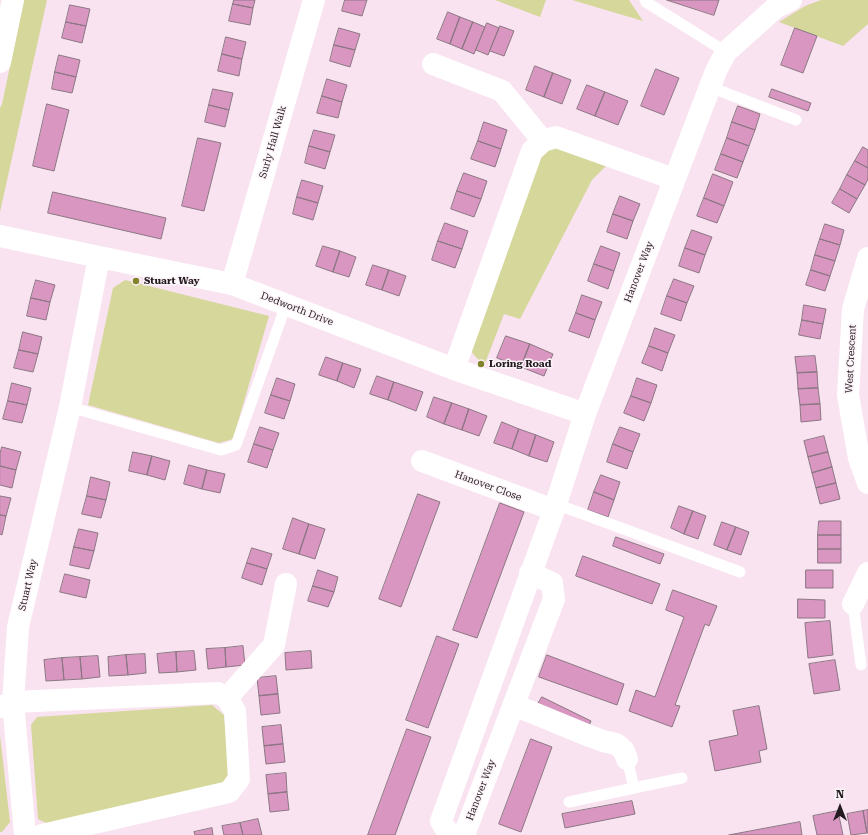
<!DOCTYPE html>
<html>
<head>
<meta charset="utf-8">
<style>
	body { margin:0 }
	#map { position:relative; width:868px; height:835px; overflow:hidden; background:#f9e3f0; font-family:"Roboto Serif",serif }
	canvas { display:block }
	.north { position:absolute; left:820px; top:787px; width:40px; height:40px; -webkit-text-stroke:3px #fdf4fa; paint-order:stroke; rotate:0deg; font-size:11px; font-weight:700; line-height:16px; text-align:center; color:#231b20 }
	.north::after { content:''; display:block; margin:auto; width:14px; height:18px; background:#231b20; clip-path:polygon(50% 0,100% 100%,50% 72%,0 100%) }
</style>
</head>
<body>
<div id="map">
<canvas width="868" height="835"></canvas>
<div class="north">N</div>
</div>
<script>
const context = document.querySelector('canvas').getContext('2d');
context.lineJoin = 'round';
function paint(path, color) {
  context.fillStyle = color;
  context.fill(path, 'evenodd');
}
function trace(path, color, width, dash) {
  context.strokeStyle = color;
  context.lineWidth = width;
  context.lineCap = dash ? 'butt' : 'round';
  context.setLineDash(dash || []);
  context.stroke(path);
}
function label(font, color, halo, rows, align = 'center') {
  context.font = font + ' "Roboto Serif",serif';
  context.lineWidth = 3;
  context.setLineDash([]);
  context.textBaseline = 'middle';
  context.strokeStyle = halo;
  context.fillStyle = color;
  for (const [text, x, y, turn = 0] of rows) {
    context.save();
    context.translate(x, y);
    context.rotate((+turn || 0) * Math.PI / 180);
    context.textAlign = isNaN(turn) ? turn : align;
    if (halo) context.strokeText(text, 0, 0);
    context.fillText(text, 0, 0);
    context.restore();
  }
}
paint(new Path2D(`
	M 24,0 L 47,0 L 0,212 L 0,108 L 2,104 Z
	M 495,0 L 546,0 L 540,17 Z
	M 572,0 L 629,0 L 643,21 Z
	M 821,0 L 868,0 L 868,24 L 843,46 L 779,22 L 805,6 Z
	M 552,143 L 606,166 L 592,180 L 520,319 L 504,314 L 484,366 L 468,348 L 538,151 Z
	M 125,280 L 269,316 L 233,439 L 219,443 L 88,405 L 113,288 Z
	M 212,705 L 224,715 L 230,772 L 221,786 L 50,825 L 38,819 L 31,725 L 37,717 Z
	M 0,735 L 10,822 L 2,832 L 0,832 Z`), '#d5d79b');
const building = new Path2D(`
	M 234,0 L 255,0 L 253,8 L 233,4 Z
	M 345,0 L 367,0 L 362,16 L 342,11 Z
	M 667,0 L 719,0 L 714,15 Z
	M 233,4 L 253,8 L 250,25 L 229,21 Z
	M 70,5 L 90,9 L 86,26 L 66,22 Z
	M 448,12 L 460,17 L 450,44 L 437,39 Z
	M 460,17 L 473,22 L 462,49 L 450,44 Z
	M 66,22 L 86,26 L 82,43 L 62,38 Z
	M 473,22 L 485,27 L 474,54 L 462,49 Z
	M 487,23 L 499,28 L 488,55 L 476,50 Z
	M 500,26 L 514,31 L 504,56 L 490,51 Z
	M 339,28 L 360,34 L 355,50 L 334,45 Z
	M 795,28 L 817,36 L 803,73 L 781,65 Z
	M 226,37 L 246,42 L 242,59 L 222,54 Z
	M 334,45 L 355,50 L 350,67 L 330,61 Z
	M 222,54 L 242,59 L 239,76 L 218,71 Z
	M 59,55 L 80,60 L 76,77 L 55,72 Z
	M 535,66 L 553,73 L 544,97 L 526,90 Z
	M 656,69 L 679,78 L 664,115 L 641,106 Z
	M 55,72 L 76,77 L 72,93 L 52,89 Z
	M 553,73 L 571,80 L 562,104 L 544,97 Z
	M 327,79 L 347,85 L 342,102 L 322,96 Z
	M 587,85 L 605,92 L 595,116 L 577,109 Z
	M 213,89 L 233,93 L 229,110 L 209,105 Z
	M 772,89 L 811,103 L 808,111 L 769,97 Z
	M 605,92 L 628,101 L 618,125 L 595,116 Z
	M 322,96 L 342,102 L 338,118 L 317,113 Z
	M 47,104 L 69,110 L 54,171 L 33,166 Z
	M 209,105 L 229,110 L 225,127 L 205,122 Z
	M 738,106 L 760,114 L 755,130 L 732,122 Z
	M 484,122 L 507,130 L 501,149 L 478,141 Z
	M 732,122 L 755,130 L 749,146 L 727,138 Z
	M 314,130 L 335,135 L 330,152 L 309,146 Z
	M 198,138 L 221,143 L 204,211 L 182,206 Z
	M 727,138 L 749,146 L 743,162 L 721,154 Z
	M 478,141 L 501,149 L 495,167 L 471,159 Z
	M 309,146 L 330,152 L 325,169 L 305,163 Z
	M 863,147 L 868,150 L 868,168 L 855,161 Z
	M 721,154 L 743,162 L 737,178 L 715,170 Z
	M 855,161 L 868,168 L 868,179 L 865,185 L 847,175 Z
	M 464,173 L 487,181 L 481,199 L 457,191 Z
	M 713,174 L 733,182 L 724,206 L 704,198 Z
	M 847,175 L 865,185 L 857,199 L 840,189 Z
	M 302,180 L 323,186 L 318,203 L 297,197 Z
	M 840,189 L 857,199 L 849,213 L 832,203 Z
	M 457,191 L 481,199 L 474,217 L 451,209 Z
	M 53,192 L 166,218 L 161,239 L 48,213 Z
	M 620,196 L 640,204 L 633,221 L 613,214 Z
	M 297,197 L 318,203 L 313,220 L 293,214 Z
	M 704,198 L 724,206 L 717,223 L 697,216 Z
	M 613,214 L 633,221 L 627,239 L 607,232 Z
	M 445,223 L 468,231 L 462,249 L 438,241 Z
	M 825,224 L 844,230 L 840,245 L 820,239 Z
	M 692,230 L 712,237 L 705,255 L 685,248 Z
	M 820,239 L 840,245 L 835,261 L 815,255 Z
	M 438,241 L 462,249 L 455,268 L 432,260 Z
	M 323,246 L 340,251 L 333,272 L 316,266 Z
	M 601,246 L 620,253 L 614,271 L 594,264 Z
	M 685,248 L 705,255 L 699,273 L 679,266 Z
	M 340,251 L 356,257 L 349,277 L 333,272 Z
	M 815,255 L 835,261 L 830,276 L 811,270 Z
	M 594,264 L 614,271 L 608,289 L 588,281 Z
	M 373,265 L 389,270 L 382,290 L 366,285 Z
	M 389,270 L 406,276 L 399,296 L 382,290 Z
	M 811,270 L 830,276 L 825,291 L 806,285 Z
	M 674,279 L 694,286 L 687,303 L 667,296 Z
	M 36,280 L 55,285 L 50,302 L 31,298 Z
	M 582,295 L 602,302 L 595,320 L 576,313 Z
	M 667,296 L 687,303 L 681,321 L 661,314 Z
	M 31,298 L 50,302 L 46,320 L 27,316 Z
	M 804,305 L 826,309 L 823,324 L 802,320 Z
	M 576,313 L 595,320 L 589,338 L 569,331 Z
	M 802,320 L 823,324 L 820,339 L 799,335 Z
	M 655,328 L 675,335 L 668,353 L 649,346 Z
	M 23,332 L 42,337 L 38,354 L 19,350 Z
	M 506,336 L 530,344 L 521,367 L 497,358 Z
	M 530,344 L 553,354 L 544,376 L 521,367 Z
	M 649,346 L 668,353 L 662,371 L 642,363 Z
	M 19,350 L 38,354 L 33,372 L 14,368 Z
	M 815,356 L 817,372 L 797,373 L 795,357 Z
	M 326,357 L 343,363 L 337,381 L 319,375 Z
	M 343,363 L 361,369 L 354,388 L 337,381 Z
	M 817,372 L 818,388 L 798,389 L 797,373 Z
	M 377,376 L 394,382 L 388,400 L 370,394 Z
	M 277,378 L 295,384 L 290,401 L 271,395 Z
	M 637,378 L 657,385 L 651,403 L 631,396 Z
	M 394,382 L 423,392 L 416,411 L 388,400 Z
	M 12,383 L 31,388 L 27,405 L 8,401 Z
	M 818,388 L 820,404 L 800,405 L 798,389 Z
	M 271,395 L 290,401 L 284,419 L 265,413 Z
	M 631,396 L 651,403 L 644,421 L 624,413 Z
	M 434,397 L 452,403 L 444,424 L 427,417 Z
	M 8,401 L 27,405 L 22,423 L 3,419 Z
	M 452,403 L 469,409 L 462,430 L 444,424 Z
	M 820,404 L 821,420 L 801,422 L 800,405 Z
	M 469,409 L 487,416 L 479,436 L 462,430 Z
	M 502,422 L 519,429 L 512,449 L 494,443 Z
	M 260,427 L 279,433 L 273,450 L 254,444 Z
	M 620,427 L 640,434 L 633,452 L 613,444 Z
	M 519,429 L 536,435 L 529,456 L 512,449 Z
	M 536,435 L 554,442 L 547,462 L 529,456 Z
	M 824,436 L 828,452 L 808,457 L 804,441 Z
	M 254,444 L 273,450 L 267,468 L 248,462 Z
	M 613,444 L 633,452 L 627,469 L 607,462 Z
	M 2,447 L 21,452 L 16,470 L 0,466 L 0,454 Z
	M 133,452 L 152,456 L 147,475 L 129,471 Z
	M 828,452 L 832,467 L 812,473 L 808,457 Z
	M 152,456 L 170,461 L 165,480 L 147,475 Z
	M 189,465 L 207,470 L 202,489 L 184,484 Z
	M 0,466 L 16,470 L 12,488 L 0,485 Z
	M 832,467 L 836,483 L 816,488 L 812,473 Z
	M 207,470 L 225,474 L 220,493 L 202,489 Z
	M 601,475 L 620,482 L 614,500 L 594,492 Z
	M 91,477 L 110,482 L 106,500 L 87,496 Z
	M 836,483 L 840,499 L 820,504 L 816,488 Z
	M 594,492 L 614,500 L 608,517 L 588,510 Z
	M 418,494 L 440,502 L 401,607 L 379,599 Z
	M 0,496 L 11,498 L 6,516 L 0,515 Z
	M 87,496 L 106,500 L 101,518 L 82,514 Z
	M 500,503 L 524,512 L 477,638 L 453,630 Z
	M 679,506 L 693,511 L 684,534 L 671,528 Z
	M 693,511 L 706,516 L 698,539 L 684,534 Z
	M 0,515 L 6,516 L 2,535 L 0,534 Z
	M 293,518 L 309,524 L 299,554 L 283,549 Z
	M 819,521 L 841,521 L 841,535 L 818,535 Z
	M 722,522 L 736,527 L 727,550 L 714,545 Z
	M 309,524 L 325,529 L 315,559 L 299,554 Z
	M 736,527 L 749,532 L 741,555 L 727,550 Z
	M 79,529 L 98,533 L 94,551 L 74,547 Z
	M 818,535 L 841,535 L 841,549 L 818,549 Z
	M 616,537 L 664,554 L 660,564 L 613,546 Z
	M 74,547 L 94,551 L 89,569 L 70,565 Z
	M 252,548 L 272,554 L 267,569 L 247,563 Z
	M 818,549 L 841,549 L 841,563 L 818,563 Z
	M 583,556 L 660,584 L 652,604 L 576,576 Z
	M 247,563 L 267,569 L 262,585 L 242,578 Z
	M 318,570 L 338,577 L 334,592 L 313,586 Z
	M 806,570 L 833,570 L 833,588 L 806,588 Z
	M 65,574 L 90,580 L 86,598 L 60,592 Z
	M 313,586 L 334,592 L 328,607 L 308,601 Z
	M 673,590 L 717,606 L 709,626 L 705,624 L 675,705 L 680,706 L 672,727 L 629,711 L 636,690 L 655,697 L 684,617 L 666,610 Z
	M 798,599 L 825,600 L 825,618 L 798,618 Z
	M 830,621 L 833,655 L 808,658 L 805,623 Z
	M 437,636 L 459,644 L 428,728 L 406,720 Z
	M 243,646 L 245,665 L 226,667 L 225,648 Z
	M 225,648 L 226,667 L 208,669 L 206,649 Z
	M 194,651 L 196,670 L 177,672 L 176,652 Z
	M 311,651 L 312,668 L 286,670 L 285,653 Z
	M 176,652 L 177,672 L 159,673 L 157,654 Z
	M 145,654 L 146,673 L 128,675 L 126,655 Z
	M 126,655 L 128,675 L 109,676 L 108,657 Z
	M 547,655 L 624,684 L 617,705 L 539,677 Z
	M 98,656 L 100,677 L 82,679 L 80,657 Z
	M 80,657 L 82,679 L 64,680 L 62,658 Z
	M 62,658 L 64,680 L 46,681 L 44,660 Z
	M 835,660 L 840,690 L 814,694 L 809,664 Z
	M 276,676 L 278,694 L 259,696 L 257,678 Z
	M 278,694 L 280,713 L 261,715 L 259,696 Z
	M 542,697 L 591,721 L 588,728 L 538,704 Z
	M 759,706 L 767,749 L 759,751 L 761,762 L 715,771 L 709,741 L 738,735 L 733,711 Z
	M 281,725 L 283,744 L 264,746 L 262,727 Z
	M 407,729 L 431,737 L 395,835 L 368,835 Z
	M 531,739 L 552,747 L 521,832 L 499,824 Z
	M 283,744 L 285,762 L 266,764 L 264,746 Z
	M 286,773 L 287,792 L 268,794 L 266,775 Z
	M 287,792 L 289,810 L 270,812 L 268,794 Z
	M 632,801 L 635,814 L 565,828 L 562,814 Z
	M 868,810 L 868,833 L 867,833 L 863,811 Z
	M 838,811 L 843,835 L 817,835 L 813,816 Z
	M 863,811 L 867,833 L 851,835 L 847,814 Z
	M 258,819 L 262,835 L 243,835 L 240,823 Z
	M 800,822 L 802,835 L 729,835 Z
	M 240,823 L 243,835 L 224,835 L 222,826 Z
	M 212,828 L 213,835 L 195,835 L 194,832 Z`);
paint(building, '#d996c1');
trace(building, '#8b7783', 1);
trace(new Path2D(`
	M 645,0 L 646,2 L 726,52
	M 710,87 L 796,120
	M 70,407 L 221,450 L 236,445 L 286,305
	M 556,504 L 740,572
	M 853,604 L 861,665
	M 627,759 L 634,788 L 682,778
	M 569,802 L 634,788`), '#fff', 11);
trace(new Path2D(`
	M 0,62 L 13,0
	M 433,64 L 502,91 L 543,141
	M 0,236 L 99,257 L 232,284 L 454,369 L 585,414
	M 868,258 L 853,309 L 848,395 L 859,458 L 868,483
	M 232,284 L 314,0
	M 454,369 L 532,151 L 543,141 L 556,137 L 674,179
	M 422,461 L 554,510
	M 530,573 L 552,583 L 554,599 L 464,835 C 450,835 448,834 441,821 L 554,510 L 585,414 L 716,71 L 726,52 L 775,8 L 791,0
	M 853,604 L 868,573
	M 227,698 L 274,645 L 286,584
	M 514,705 L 587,735 L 603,741 L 616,744 L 620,747 L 624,751 L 627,759
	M 0,707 L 13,702 L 218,693 L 227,698 L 235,711 L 239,779 L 229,792 L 42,835
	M 25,835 L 13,702 L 18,627 L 70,407 L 99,257`), '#fff', 22);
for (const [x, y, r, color] of [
	[136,281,4,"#82832c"],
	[481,364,4,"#82832c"]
]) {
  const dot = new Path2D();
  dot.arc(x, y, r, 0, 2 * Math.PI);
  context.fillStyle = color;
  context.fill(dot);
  trace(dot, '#fdf4fa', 1.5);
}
label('10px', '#231b20', '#fdf4fa', [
	["Surly Hall Walk",273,142,-74],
	["Hanover Way",639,272,-69],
	["Dedworth Drive",297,309,21],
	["West Crescent",851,359,-87],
	["Hanover Close",488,486,20],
	["Stuart Way",28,585,-77],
	["Hanover Way",481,790,-69]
]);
label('bold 10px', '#231b20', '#fdf4fa', [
	["Stuart Way",144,281],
	["Loring Road",489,364]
], 'left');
</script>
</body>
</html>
